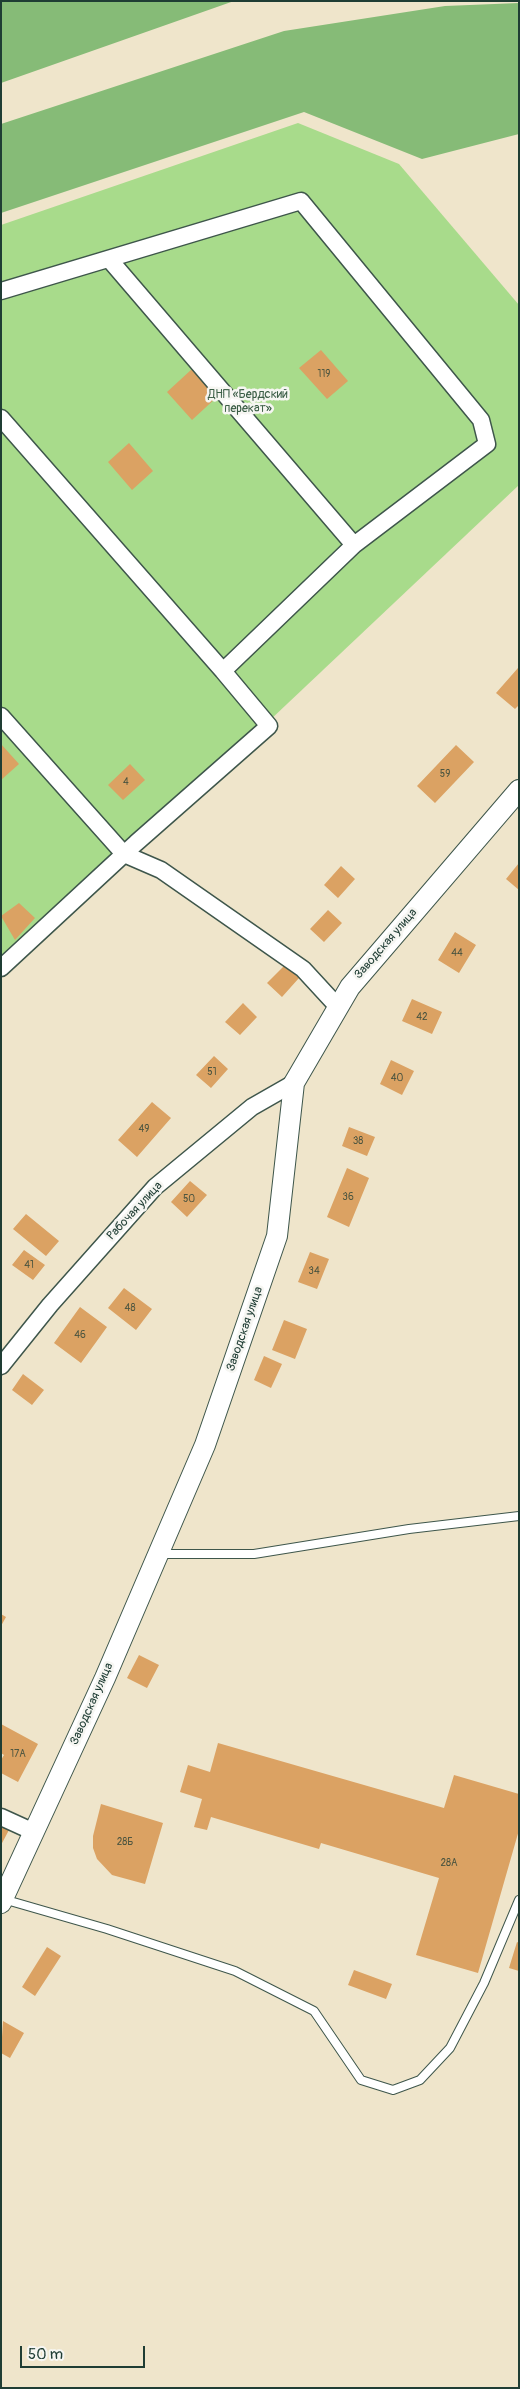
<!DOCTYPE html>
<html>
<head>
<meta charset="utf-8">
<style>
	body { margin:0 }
	#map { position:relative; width:520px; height:2389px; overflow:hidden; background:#efe5cb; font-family:Pangolin,sans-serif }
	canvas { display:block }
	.frame { position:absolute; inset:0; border:2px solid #1f3d34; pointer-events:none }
	.scale { position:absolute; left:20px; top:2346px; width:125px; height:22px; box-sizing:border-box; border:2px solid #1f3d34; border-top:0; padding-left:6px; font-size:15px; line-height:18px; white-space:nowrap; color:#1f3d34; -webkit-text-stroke:4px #f6f6f2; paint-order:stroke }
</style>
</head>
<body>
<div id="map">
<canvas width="520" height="2389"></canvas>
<div class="frame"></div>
<div class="scale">50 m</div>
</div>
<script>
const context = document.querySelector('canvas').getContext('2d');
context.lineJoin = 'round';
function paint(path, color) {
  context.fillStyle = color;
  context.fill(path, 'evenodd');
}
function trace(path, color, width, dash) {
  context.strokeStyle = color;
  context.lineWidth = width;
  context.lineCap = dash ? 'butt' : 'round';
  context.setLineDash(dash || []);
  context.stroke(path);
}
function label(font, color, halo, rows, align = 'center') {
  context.font = font + ' Pangolin,sans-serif';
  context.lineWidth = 5;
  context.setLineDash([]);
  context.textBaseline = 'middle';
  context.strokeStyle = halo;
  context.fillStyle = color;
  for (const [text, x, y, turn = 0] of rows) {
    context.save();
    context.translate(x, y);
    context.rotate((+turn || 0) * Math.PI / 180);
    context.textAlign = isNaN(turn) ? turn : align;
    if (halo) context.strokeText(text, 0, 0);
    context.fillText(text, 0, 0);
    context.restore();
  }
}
paint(new Path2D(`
	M 298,123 L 399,164 L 519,305 L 519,485 L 1,974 L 1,225 Z`), '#a8db8b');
paint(new Path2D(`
	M 1,1 L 234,1 L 1,83 Z
	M 519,3 L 519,134 L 422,159 L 304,112 L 1,213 L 1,124 L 284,31 L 445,6 Z`), '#86bb77');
paint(new Path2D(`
	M 321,350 L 348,381 L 327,399 L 299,368 Z
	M 192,369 L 217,397 L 192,420 L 167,392 Z
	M 129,443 L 153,471 L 132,490 L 108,462 Z
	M 518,668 L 519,705 L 515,709 L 496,693 Z
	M 1,744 L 19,764 L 1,780 Z
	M 456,745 L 474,762 L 435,803 L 417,786 Z
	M 130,764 L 145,780 L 123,800 L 108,785 Z
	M 519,863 L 519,890 L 506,879 Z
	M 341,866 L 355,879 L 338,898 L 324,885 Z
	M 19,903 L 35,918 L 15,940 L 1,916 Z
	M 328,910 L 342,923 L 324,942 L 310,929 Z
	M 455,932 L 476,945 L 459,973 L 438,960 Z
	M 285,965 L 299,978 L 282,997 L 267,983 Z
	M 412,999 L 442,1012 L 432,1034 L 402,1021 Z
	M 243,1003 L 257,1017 L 240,1035 L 225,1022 Z
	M 214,1056 L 228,1069 L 211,1088 L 196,1075 Z
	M 391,1060 L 414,1071 L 402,1095 L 380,1084 Z
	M 152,1102 L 171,1118 L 137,1157 L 118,1140 Z
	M 349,1127 L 375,1137 L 367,1156 L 342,1146 Z
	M 347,1168 L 369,1178 L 349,1227 L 327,1217 Z
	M 190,1181 L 207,1195 L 187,1217 L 171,1202 Z
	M 26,1214 L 59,1241 L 46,1256 L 13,1229 Z
	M 24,1250 L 45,1265 L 33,1280 L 12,1265 Z
	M 310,1252 L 329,1259 L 317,1289 L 298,1282 Z
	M 124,1288 L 152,1309 L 136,1330 L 108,1308 Z
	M 80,1307 L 107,1327 L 81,1363 L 54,1343 Z
	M 284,1320 L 307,1329 L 295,1359 L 272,1350 Z
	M 264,1356 L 282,1364 L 271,1388 L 254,1380 Z
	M 23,1374 L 44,1390 L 32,1405 L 12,1390 Z
	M 1,1614 L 6,1617 L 1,1626 Z
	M 139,1655 L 159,1665 L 147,1688 L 127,1678 Z
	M 1,1724 L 38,1744 L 18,1782 L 1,1773 L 1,1760 L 4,1755 L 1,1753 Z
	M 218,1743 L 444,1808 L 454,1775 L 519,1794 L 519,1830 L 478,1973 L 416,1955 L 439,1878 L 321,1843 L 319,1849 L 211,1817 L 207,1830 L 194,1827 L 202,1799 L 180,1792 L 188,1765 L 210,1772 Z
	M 101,1804 L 163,1823 L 145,1884 L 112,1875 L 97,1859 L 93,1848 L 93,1836 Z
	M 1,1826 L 9,1830 L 1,1845 Z
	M 517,1942 L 519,1943 L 519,1971 L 509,1968 Z
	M 47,1947 L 61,1956 L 35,1996 L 22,1987 Z
	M 354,1970 L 392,1984 L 386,1999 L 348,1985 Z
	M 3,2021 L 24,2033 L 10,2058 L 1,2053 Z`), '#dba263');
const service = new Path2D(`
	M 161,1554 L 254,1554 L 409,1529 L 519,1516
	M 3,1899 L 107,1929 L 235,1971 L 314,2011 L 361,2080 L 393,2090 L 420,2080 L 450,2048 L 484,1983 L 519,1900`);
const minor = new Path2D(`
	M 109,259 L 354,545
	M 1,291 L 301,201 L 481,420 L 487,444 L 354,545 L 223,671 L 269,726 L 136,843 L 1,968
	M 1,418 L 223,671
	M 1,716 L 124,854 L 161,870 L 303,969 L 338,1007
	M 1,1366 L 50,1305 L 155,1187 L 252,1107 L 294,1083
	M 1,1817 L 34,1832`);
const tertiary = new Path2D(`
	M 1,1903 L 105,1678 L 205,1445 L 277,1236 L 294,1083 L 350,987 L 519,790`);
trace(service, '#3e564b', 10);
trace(minor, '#3e564b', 19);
trace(tertiary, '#3e564b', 22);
trace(service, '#fff', 8);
trace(minor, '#fff', 16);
trace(tertiary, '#fff', 20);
label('10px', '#4e5640', null, [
	["119",324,374],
	["59",445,774],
	["4",126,782],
	["44",457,953],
	["42",422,1017],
	["51",212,1072],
	["40",397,1078],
	["49",144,1129],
	["38",358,1141],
	["36",348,1197],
	["50",189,1199],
	["41",29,1265],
	["34",314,1271],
	["48",130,1308],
	["46",80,1335],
	["17А",18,1754],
	["28Б",125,1842],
	["28А",449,1863]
]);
label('12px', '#3a5d45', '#f6f6f2', [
	["ДНП «Бердский",248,395],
	["перекат»",248,409]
]);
label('12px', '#1f3d34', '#f6f6f2', [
	["Заводская улица",386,944,-49],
	["Рабочая улица",135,1211,-47],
	["Заводская улица",245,1329,-71],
	["Заводская улица",92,1704,-66]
]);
</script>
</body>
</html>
